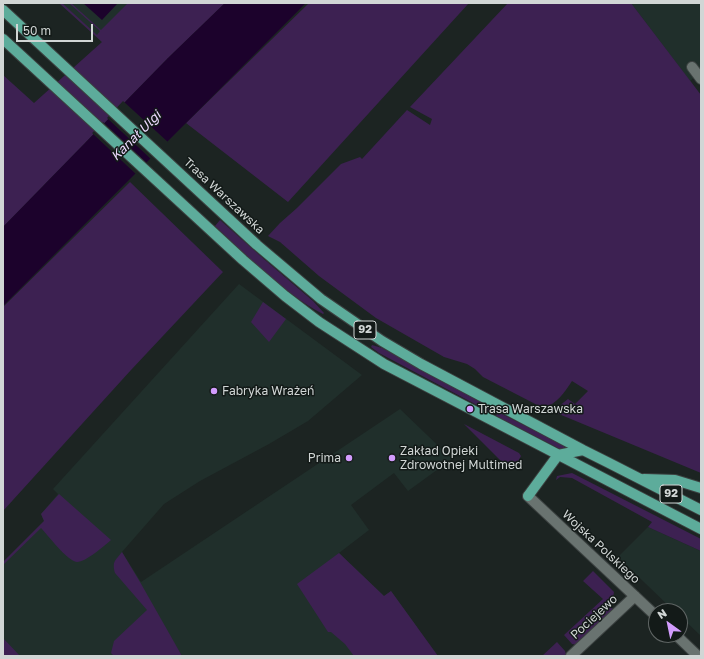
<!DOCTYPE html>
<html>
<head>
<meta charset="utf-8">
<style>
	body { margin:0 }
	#map { position:relative; width:704px; height:659px; overflow:hidden; background:#1c2422; font-family:"Golos Text",sans-serif }
	canvas { display:block }
	.frame { position:absolute; inset:0; border:4px solid #d1d6d5; pointer-events:none }
	.north { position:absolute; left:648px; top:603px; width:40px; height:40px; box-sizing:border-box; background:#131a18; border:1px solid #5f6564; border-radius:50%; rotate:327deg; font-size:11px; font-weight:700; line-height:16px; text-align:center; color:#d1d6d5 }
	.north::after { content:''; display:block; margin:auto; width:14px; height:18px; background:#d29cfd; clip-path:polygon(50% 0,100% 100%,50% 72%,0 100%) }
	.scale { position:absolute; left:16px; top:24px; width:77px; height:18px; box-sizing:border-box; border:2px solid #d1d6d5; border-top:0; padding-left:5px; font-size:12px; line-height:14px; white-space:nowrap; color:#d1d6d5; -webkit-text-stroke:3px #131a18; paint-order:stroke }
</style>
</head>
<body>
<div id="map">
<canvas width="704" height="659"></canvas>
<div class="frame"></div>
<div class="north">N</div>
<div class="scale">50 m</div>
</div>
<script>
const context = document.querySelector('canvas').getContext('2d');
context.lineJoin = 'round';
function paint(path, color) {
  context.fillStyle = color;
  context.fill(path, 'evenodd');
}
function trace(path, color, width, dash) {
  context.strokeStyle = color;
  context.lineWidth = width;
  context.lineCap = dash ? 'butt' : 'round';
  context.setLineDash(dash || []);
  context.stroke(path);
}
function label(font, color, halo, rows, align = 'center') {
  context.font = font + ' "Golos Text",sans-serif';
  context.lineWidth = 3;
  context.setLineDash([]);
  context.textBaseline = 'middle';
  context.strokeStyle = halo;
  context.fillStyle = color;
  for (const [text, x, y, turn = 0] of rows) {
    context.save();
    context.translate(x, y);
    context.rotate((+turn || 0) * Math.PI / 180);
    context.textAlign = isNaN(turn) ? turn : align;
    if (halo) context.strokeText(text, 0, 0);
    context.fillText(text, 0, 0);
    context.restore();
  }
}
paint(new Path2D(`
	M 59,3 L 140,3 L 102,42 Z
	M 631,3 L 701,3 L 701,72 L 690,81 Z
	M 239,284 L 362,375 L 308,421 L 269,444 L 200,481 L 164,504 L 122,552 L 141,582 L 400,409 L 452,459 L 408,491 L 394,473 L 351,505 L 369,530 L 339,553 L 384,596 L 391,591 L 417,627 L 376,656 L 182,656 L 172,640 L 154,656 L 10,656 L 3,649 L 3,562 L 44,521 L 41,514 L 58,494 L 53,489 Z
	M 648,527 L 701,551 L 701,636 L 680,616 L 680,611 L 674,611 L 618,557 Z`), '#202f2b');
paint(new Path2D(`
	M 59,3 L 62,3 L 97,35 L 100,31 L 69,3 L 71,3 L 101,30 L 128,3 L 225,3 L 168,58 L 3,227 L 3,75 L 34,103 L 102,42 Z
	M 309,3 L 469,3 L 288,202 L 186,123 Z
	M 508,3 L 631,3 L 701,95 L 701,473 L 554,412 L 554,410 L 568,399 L 575,404 L 588,391 L 572,381 C 564,393 557,404 543,408 L 483,377 L 475,369 L 467,364 L 444,357 L 376,318 L 319,276 L 280,242 L 268,236 L 280,223 L 297,208 L 341,164 L 360,157 L 362,159 L 407,110 L 430,125 L 432,119 L 410,107 Z
	M 130,182 L 223,272 L 131,370 L 3,511 L 3,307 Z
	M 220,220 L 265,260 L 313,301 L 324,313 L 323,314 C 283,293 247,256 215,226 Z
	M 263,302 L 286,319 L 269,342 L 251,322 Z
	M 372,345 L 382,348 L 492,408 L 490,412 L 379,353 L 371,347 Z
	M 498,412 L 563,445 L 565,447 L 563,449 L 560,449 L 496,416 Z
	M 464,424 L 519,453 L 521,456 C 518,462 515,468 509,469 Z
	M 572,473 L 701,539 L 701,551 L 648,527 L 652,522 L 572,478 L 560,477 L 556,480 L 557,476 Z
	M 59,494 L 111,540 C 104,546 86,562 77,562 C 67,561 48,535 41,528 L 3,565 L 3,562 L 44,521 L 41,514 Z
	M 122,552 L 140,582 L 182,656 L 114,656 L 111,653 L 114,641 L 147,610 L 115,573 C 112,561 115,561 122,552 Z
	M 339,553 L 384,596 L 391,591 L 438,656 L 354,656 L 345,644 L 331,632 L 328,632 L 297,584 Z
	M 593,571 L 614,592 L 611,608 L 614,609 L 577,645 L 572,644 L 564,635 L 603,599 L 583,581 Z
	M 3,638 L 20,656 L 3,656 Z
	M 557,642 L 565,651 L 566,654 L 564,656 L 542,656 Z`), '#3d2152');
paint(new Path2D(`
	M 83,3 L 118,3 L 102,20 Z
	M 225,3 L 306,3 L 3,306 L 3,227 L 168,58 Z`), '#1c022c');
paint(new Path2D(`
	M 123,101 L 169,143 L 152,160 L 107,118 Z
	M 103,122 L 148,164 L 137,175 L 92,133 Z`), '#1c2422');
const minor = new Path2D(`
	M 692,67 L 701,79
	M 528,496 L 656,616
	M 676,635 L 698,656
	M 571,656 L 635,596`);
const major = new Path2D(`
	M 3,10 L 257,245 L 321,299 L 382,341 L 421,364 L 583,450 L 609,463 L 701,510
	M 3,39 L 243,260 L 285,296 L 319,322 L 384,364 L 701,529
	M 644,479 L 675,480 L 701,488
	M 528,496 L 558,455 L 583,450`);
trace(minor, '#3b4140', 12);
trace(major, '#3b4140', 12);
trace(minor, '#697370', 10);
trace(major, '#5dac9b', 10);
for (const [x, y, r, color] of [
	[214,391,4,"#d29cfd"],
	[470,409,4,"#d29cfd"],
	[349,458,4,"#d29cfd"],
	[392,458,4,"#d29cfd"]
]) {
  const dot = new Path2D();
  dot.arc(x, y, r, 0, 2 * Math.PI);
  context.fillStyle = color;
  context.fill(dot);
  trace(dot, '#131a18', 1.5);
}
for (const [x, y, w] of [
	[365,330,22],
	[671,494,22]
]) {
  const box = new Path2D();
  box.roundRect(x - w / 2, y - 9, w, 18, 3);
  context.fillStyle = '#131a18';
  context.fill(box);
  trace(box, '#d1d6d5', 1);
}
label('bold 11px', '#d1d6d5', null, [
	["92",365,330],
	["92",671,494]
]);
label('12px', '#d1d6d5', '#131a18', [
	["Trasa Warszawska",224,196,43],
	["Wojska Polskiego",601,547,43],
	["Pociejewo",594,617,-43]
]);
label('12px', '#d1d6d5', '#131a18', [
	["Fabryka Wrażeń",222,391],
	["Trasa Warszawska",478,409],
	["Zakład Opieki",400,451],
	["Zdrowotnej Multimed",400,465],
	["Prima",341,458,"right"]
], 'left');
label('italic 13px', '#eddaff', '#131a18', [
	["Kanał Ulgi",136,136,-45]
]);
</script>
</body>
</html>
